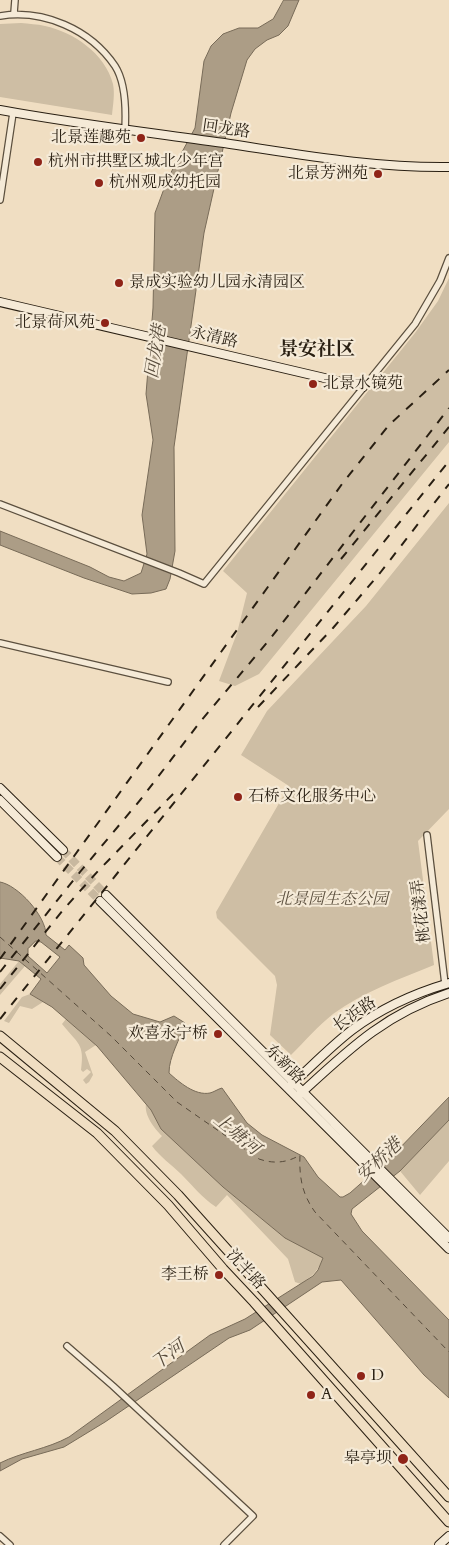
<!DOCTYPE html>
<html>
<head>
<meta charset="utf-8">
<style>
	body { margin:0 }
	canvas { display:block; background:#f0dec2 }
</style>
</head>
<body>
<canvas width="449" height="1545"></canvas>
<script>
const context = document.querySelector('canvas').getContext('2d');
context.lineJoin = 'round';
function paint(path, color) {
  context.fillStyle = color;
  context.fill(path, 'evenodd');
}
function trace(path, color, width, dash) {
  context.strokeStyle = color;
  context.lineWidth = width;
  context.lineCap = dash ? 'butt' : 'round';
  context.setLineDash(dash || []);
  context.stroke(path);
}
function label(font, color, halo, rows, align = 'center') {
  context.font = font + ' Cardo,"Noto Serif SC",serif';
  context.lineWidth = 4.5;
  context.setLineDash([]);
  context.textBaseline = 'middle';
  context.strokeStyle = halo;
  context.fillStyle = color;
  for (const [text, x, y, turn = 0] of rows) {
    context.save();
    context.translate(x, y);
    context.rotate((+turn || 0) * Math.PI / 180);
    context.textAlign = isNaN(turn) ? turn : align;
    if (halo) context.strokeText(text, 0, 0);
    context.fillText(text, 0, 0);
    context.restore();
  }
}
paint(new Path2D(`
	M 21,23 C 29,24 37,24 45,26 C 73,32 105,53 113,84 C 115,94 113,105 112,115 L 0,97 L 0,24 Z
	M 449,278 L 449,442 L 259,674 L 235,686 L 219,681 L 237,633 L 247,593 L 223,571 L 415,333 L 438,301 Z
	M 449,503 L 449,809 L 418,841 L 434,965 C 400,979 363,992 333,1014 C 318,1026 305,1041 291,1055 L 270,1035 L 277,985 L 275,976 L 217,918 L 216,912 L 289,786 L 241,755 L 267,711 L 366,606 Z
	M 19,961 L 25,966 L 0,995 L 0,984 Z
	M 30,994 L 43,1002 L 32,1009 L 20,1006 L 9,1023 L 4,1021 L 22,997 Z
	M 66,1019 L 96,1045 L 85,1052 L 93,1075 L 89,1082 L 86,1084 L 83,1080 L 91,1072 L 87,1069 L 83,1072 L 81,1070 C 85,1043 77,1043 62,1024 Z
	M 146,1104 L 151,1110 L 161,1129 L 223,1187 L 285,1238 L 323,1257 C 318,1272 313,1275 301,1284 L 295,1282 L 288,1259 L 227,1195 L 216,1207 C 201,1197 193,1186 181,1174 C 171,1164 160,1157 152,1146 L 162,1136 C 154,1128 144,1115 146,1104 Z
	M 449,1120 L 449,1161 L 420,1195 L 400,1171 Z`), '#cebea4');
const water = new Path2D(`
	M 284,0 L 299,0 L 288,26 L 279,35 L 267,40 L 255,49 L 247,60 L 231,113 L 204,233 L 174,447 L 175,551 L 170,579 L 166,589 L 151,593 L 132,594 L 84,578 L 0,545 L 0,531 L 90,567 L 109,577 L 124,581 L 141,573 L 147,554 L 142,515 L 153,440 L 146,394 L 153,308 L 155,213 L 168,178 L 195,128 L 204,61 L 211,46 L 223,34 L 239,28 L 258,28 L 273,19 Z
	M 0,882 C 18,885 46,916 46,935 L 65,950 L 69,945 L 83,958 L 84,965 L 111,996 L 133,1014 L 160,1022 L 174,1016 L 185,1023 C 180,1040 169,1056 169,1073 C 179,1082 195,1096 210,1093 C 214,1092 218,1089 222,1088 L 247,1123 L 262,1135 L 304,1157 L 318,1177 L 340,1197 L 343,1197 L 350,1193 L 394,1154 L 449,1097 L 449,1120 L 400,1171 L 352,1209 L 351,1214 L 362,1231 L 449,1320 L 449,1398 L 424,1375 L 341,1280 L 322,1282 L 250,1330 L 229,1338 L 105,1422 L 64,1447 L 22,1459 L 0,1471 L 0,1463 C 22,1452 47,1449 69,1437 L 210,1335 L 245,1319 L 313,1276 L 318,1270 L 323,1258 L 285,1238 L 223,1187 L 161,1129 L 151,1110 L 97,1046 L 52,1007 L 30,994 L 41,979 L 19,961 L 0,958 ZM 36,941 L 41,942 L 60,957 L 47,973 L 28,956 L 28,949 Z`);
paint(water, '#ac9d86');
trace(water, '#786b58', 1);
trace(new Path2D(`
	M 0,937 L 111,1036 L 177,1102 L 259,1159 C 273,1164 287,1163 300,1155 C 299,1177 302,1194 315,1212 L 449,1352`), '#574b3b', 1, [6, 5]);
trace(new Path2D(`
	M 63,850 L 106,895
	M 57,857 L 100,901`), '#c8b89f', 8, [8, 4]);
const street = new Path2D(`
	M 14,13 L 15,0
	M 0,16 C 43,9 90,29 115,66 C 126,83 126,111 125,130
	M 0,200 L 13,113
	M 0,504 L 179,573 L 204,584 L 415,324 L 440,281 L 449,258
	M 0,643 L 168,682
	M 427,835 L 445,984
	M 67,1346 L 113,1386 L 253,1516 L 224,1545
	M 0,1536 L 10,1545`);
const secondary = new Path2D(`
	M 0,110 C 76,124 153,133 230,144 C 303,155 375,168 449,167
	M 0,302 L 363,387
	M 0,788 L 63,850
	M 0,800 L 57,857
	M 106,895 L 449,1238
	M 100,901 L 449,1249
	M 291,1085 C 311,1067 330,1047 352,1030 C 380,1009 415,993 449,983
	M 298,1096 C 347,1051 384,1014 449,993
	M 439,1545 L 449,1536`);
const primary = new Path2D(`
	M 0,1036 L 115,1131 L 178,1195 L 449,1497
	M 0,1057 L 97,1133 L 168,1205 L 223,1269 L 254,1302 L 449,1522`);
trace(street, '#5b4f3e', 8);
trace(secondary, '#291f12', 10);
trace(primary, '#291f12', 11);
trace(street, '#f5ead7', 5.5);
trace(secondary, '#f5ead7', 8);
trace(primary, '#f0dec2', 9);
trace(new Path2D(`
	M 341,559 L 449,427
	M 258,707 L 333,628 L 380,573 L 449,484
	M 0,959 L 342,484 L 389,425 L 449,370
	M 0,972 L 80,872 L 141,799 L 200,722 L 270,639 L 449,408
	M 0,989 L 63,910 L 98,871 L 174,793
	M 0,1019 L 449,461`), '#291f12', 2, [9, 9]);
for (const [x, y, r, color] of [
	[141,138,5,"#8f2418"],
	[38,162,5,"#8f2418"],
	[378,174,5,"#8f2418"],
	[99,183,5,"#8f2418"],
	[119,283,5,"#8f2418"],
	[105,323,5,"#8f2418"],
	[313,384,5,"#8f2418"],
	[238,797,5,"#8f2418"],
	[218,1034,5,"#8f2418"],
	[219,1275,5,"#8f2418"],
	[361,1376,5,"#8f2418"],
	[311,1395,5,"#8f2418"],
	[403,1459,6,"#8f2418"]
]) {
  const dot = new Path2D();
  dot.arc(x, y, r, 0, 2 * Math.PI);
  context.fillStyle = color;
  context.fill(dot);
  trace(dot, '#f5ead7', 2);
}
label('16px', '#291f12', '#f5ead7', [
	["回龙路",226,130,8],
	["永清路",214,338,13],
	["桃花漾弄",422,911,-97],
	["长浜路",355,1015,-34],
	["东新路",284,1065,45],
	["沈半路",245,1270,47]
]);
label('16px', '#291f12', '#f5ead7', [
	["北景莲趣苑",131,138,"right"],
	["杭州市拱墅区城北少年宫",48,162],
	["北景芳洲苑",368,174,"right"],
	["杭州观成幼托园",109,183],
	["景成实验幼儿园永清园区",129,283],
	["北景荷风苑",95,323,"right"],
	["北景水镜苑",323,384],
	["石桥文化服务中心",248,797],
	["欢喜永宁桥",208,1034,"right"],
	["李王桥",209,1275,"right"],
	["D",371,1376],
	["A",321,1395],
	["皋亭坝",392,1459,"right"]
], 'left');
label('italic 16px', '#5b4f3e', '#f5ead7', [
	["北景园生态公园",332,900]
]);
label('italic 18px', '#574b3b', '#f5ead7', [
	["回龙港",157,352,-81],
	["上塘河",236,1135,39],
	["安桥港",380,1161,-43],
	["下河",169,1356,-36]
]);
label('bold 19px', '#291f12', '#f5ead7', [
	["景安社区",317,351]
]);
</script>
</body>
</html>
